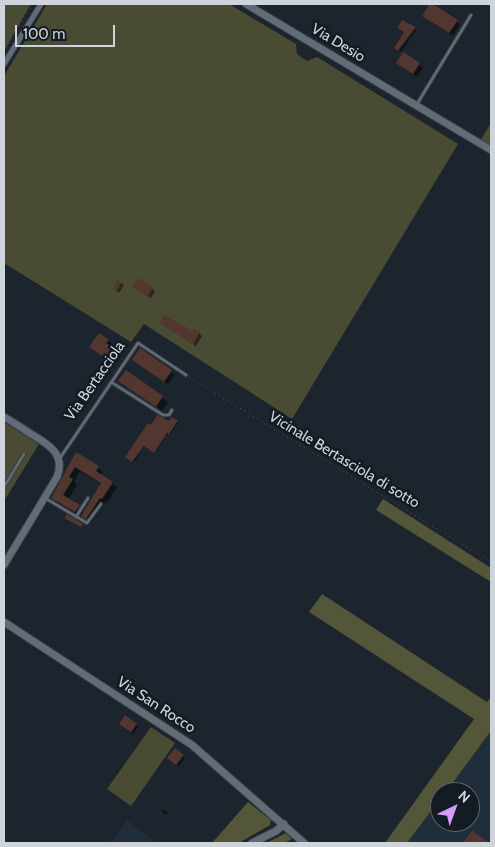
<!DOCTYPE html>
<html>
<head>
<meta charset="utf-8">
<style>
	body { margin:0 }
	#map { position:relative; width:495px; height:847px; overflow:hidden; background:#1c242d; font-family:Cabin,sans-serif }
	canvas { display:block }
	.frame { position:absolute; inset:0; border:5px solid #cfd4da; pointer-events:none }
	.north { position:absolute; left:430px; top:782px; width:50px; height:50px; box-sizing:border-box; background:#131b23; border:1px solid #5e656c; border-radius:50%; rotate:42deg; font-size:14px; font-weight:700; line-height:20px; text-align:center; color:#cfd4da }
	.north::after { content:''; display:block; margin:auto; width:18px; height:22px; background:#d59bfa; clip-path:polygon(50% 0,100% 100%,50% 72%,0 100%) }
	.scale { position:absolute; left:15px; top:25px; width:100px; height:22px; box-sizing:border-box; border:2px solid #cfd4da; border-top:0; padding-left:6px; font-size:15px; line-height:18px; white-space:nowrap; color:#cfd4da; -webkit-text-stroke:4px #131b23; paint-order:stroke }
</style>
</head>
<body>
<div id="map">
<canvas width="495" height="847"></canvas>
<div class="frame"></div>
<div class="north">N</div>
<div class="scale">100 m</div>
</div>
<script>
const context = document.querySelector('canvas').getContext('2d');
context.lineJoin = 'round';
function paint(path, color) {
  context.fillStyle = color;
  context.fill(path, 'evenodd');
}
function trace(path, color, width, dash) {
  context.strokeStyle = color;
  context.lineWidth = width;
  context.lineCap = dash ? 'butt' : 'round';
  context.setLineDash(dash || []);
  context.stroke(path);
}
function label(font, color, halo, rows, align = 'center') {
  context.font = font + ' Cabin,sans-serif';
  context.lineWidth = 5;
  context.setLineDash([]);
  context.textBaseline = 'middle';
  context.strokeStyle = halo;
  context.fillStyle = color;
  for (const [text, x, y, turn = 0] of rows) {
    context.save();
    context.translate(x, y);
    context.rotate((+turn || 0) * Math.PI / 180);
    context.textAlign = isNaN(turn) ? turn : align;
    if (halo) context.strokeText(text, 0, 0);
    context.fillText(text, 0, 0);
    context.restore();
  }
}
paint(new Path2D(`
	M 491,732 L 491,843 L 407,843 L 440,800 L 440,822 L 470,822 L 470,792 L 446,792 Z
	M 127,820 L 156,843 L 111,843 Z`), '#202d3b');
paint(new Path2D(`
	M 4,4 L 31,4 L 4,51 Z
	M 47,4 L 229,4 L 296,44 L 297,54 L 307,61 L 317,57 L 458,144 L 292,419 L 144,324 L 131,342 L 4,263 L 4,76 Z
	M 491,123 L 491,148 L 480,141 Z
	M 4,422 L 39,444 L 4,501 Z
	M 151,727 L 175,743 L 131,806 L 107,789 Z`), '#4a4b33');
paint(new Path2D(`
	M 383,499 L 491,568 L 491,582 L 376,510 Z
	M 322,594 L 487,702 L 491,697 L 491,731 L 446,792 L 440,792 L 440,799 L 407,843 L 385,843 L 474,719 L 309,612 Z
	M 248,802 L 271,820 L 270,825 L 239,843 L 212,843 Z
	M 286,833 L 292,839 L 284,843 L 266,843 Z`), '#545639');
paint(new Path2D(`
	M 431,4 L 460,24 L 453,36 L 423,16 Z
	M 415,28 L 416,30 L 401,52 L 397,49 Z
	M 404,54 L 423,68 L 417,77 L 402,66 Z
	M 138,280 L 155,291 L 151,298 L 136,289 Z
	M 118,281 L 124,285 L 119,293 L 114,289 Z
	M 161,323 L 199,333 L 202,336 L 196,346 Z
	M 108,340 L 112,344 L 110,347 L 121,356 L 115,364 L 91,347 Z
	M 140,350 L 175,375 L 168,384 L 137,363 Z
	M 126,372 L 168,402 L 162,411 L 120,381 Z
	M 173,419 L 178,423 L 170,434 L 168,433 L 155,452 L 145,445 L 134,462 L 127,457 L 151,427 L 170,423 Z
	M 77,454 L 98,467 L 103,472 L 101,476 L 117,487 L 107,503 L 105,502 L 91,523 L 81,514 L 80,516 L 57,502 L 52,498 ZM 80,471 L 102,484 L 84,512 L 68,500 L 77,485 L 74,481 Z
	M 136,725 L 138,727 L 133,734 L 123,726 Z
	M 175,750 L 185,758 L 179,766 L 169,758 Z
	M 164,809 L 168,813 L 166,815 L 162,812 Z`), '#0007');
paint(new Path2D(`
	M 430,4 L 433,4 L 458,20 L 449,33 L 422,16 Z
	M 402,20 L 416,27 L 398,51 L 394,48 L 404,32 L 397,28 Z
	M 403,52 L 420,63 L 413,74 L 396,63 Z
	M 138,278 L 153,288 L 148,296 L 132,287 Z
	M 118,280 L 122,282 L 117,291 L 113,289 Z
	M 164,315 L 193,331 L 194,329 L 200,332 L 193,344 L 160,323 Z
	M 99,333 L 109,340 L 106,343 L 118,351 L 111,362 L 89,347 Z
	M 140,348 L 172,370 L 164,382 L 132,360 Z
	M 126,370 L 163,396 L 156,407 L 118,381 Z
	M 157,415 L 169,421 L 172,417 L 178,421 L 169,434 L 167,433 L 154,453 L 144,446 L 132,462 L 125,457 L 148,423 L 151,425 Z
	M 76,452 L 99,466 L 96,471 L 113,482 L 102,499 L 100,498 L 86,519 L 81,516 L 101,483 L 75,467 L 69,477 L 73,479 L 63,495 L 80,505 L 75,512 L 51,498 Z
	M 67,514 L 83,524 L 81,527 L 64,518 Z
	M 125,715 L 137,724 L 131,732 L 119,724 Z
	M 175,748 L 184,755 L 176,765 L 167,758 Z
	M 472,831 L 490,843 L 463,843 Z`), '#53362f');
const service = new Path2D(`
	M 417,104 L 471,15
	M 111,382 L 163,415 L 169,415 L 172,410
	M 60,458 L 138,343 L 186,375
	M 4,487 L 24,454
	M 45,498 L 87,523 L 101,504
	M 76,517 L 88,498`);
const minor = new Path2D(`
	M 4,64 L 41,4`);
const tertiary = new Path2D(`
	M 246,4 L 491,150
	M 4,417 C 13,422 22,428 31,434 C 48,444 66,454 57,477 L 4,565
	M 4,622 L 192,745 L 304,843
	M 252,843 L 276,831 L 284,824`);
trace(service, '#363e44', 4.5);
trace(minor, '#363e44', 7);
trace(tertiary, '#363e44', 9);
trace(new Path2D(`
	M 4,52 L 33,4
	M 189,377 L 491,562`), '#565d65', 1, [1, 4]);
trace(service, '#626c77', 2.5);
trace(minor, '#626c77', 5);
trace(tertiary, '#626c77', 7);
label('15px', '#cfd4da', '#131b23', [
	["Via Desio",338,43,31],
	["Via Bertacciola",95,381,-55],
	["Vicinale Bertasciola di sotto",344,460,31],
	["Via San Rocco",156,705,33]
]);
</script>
</body>
</html>
